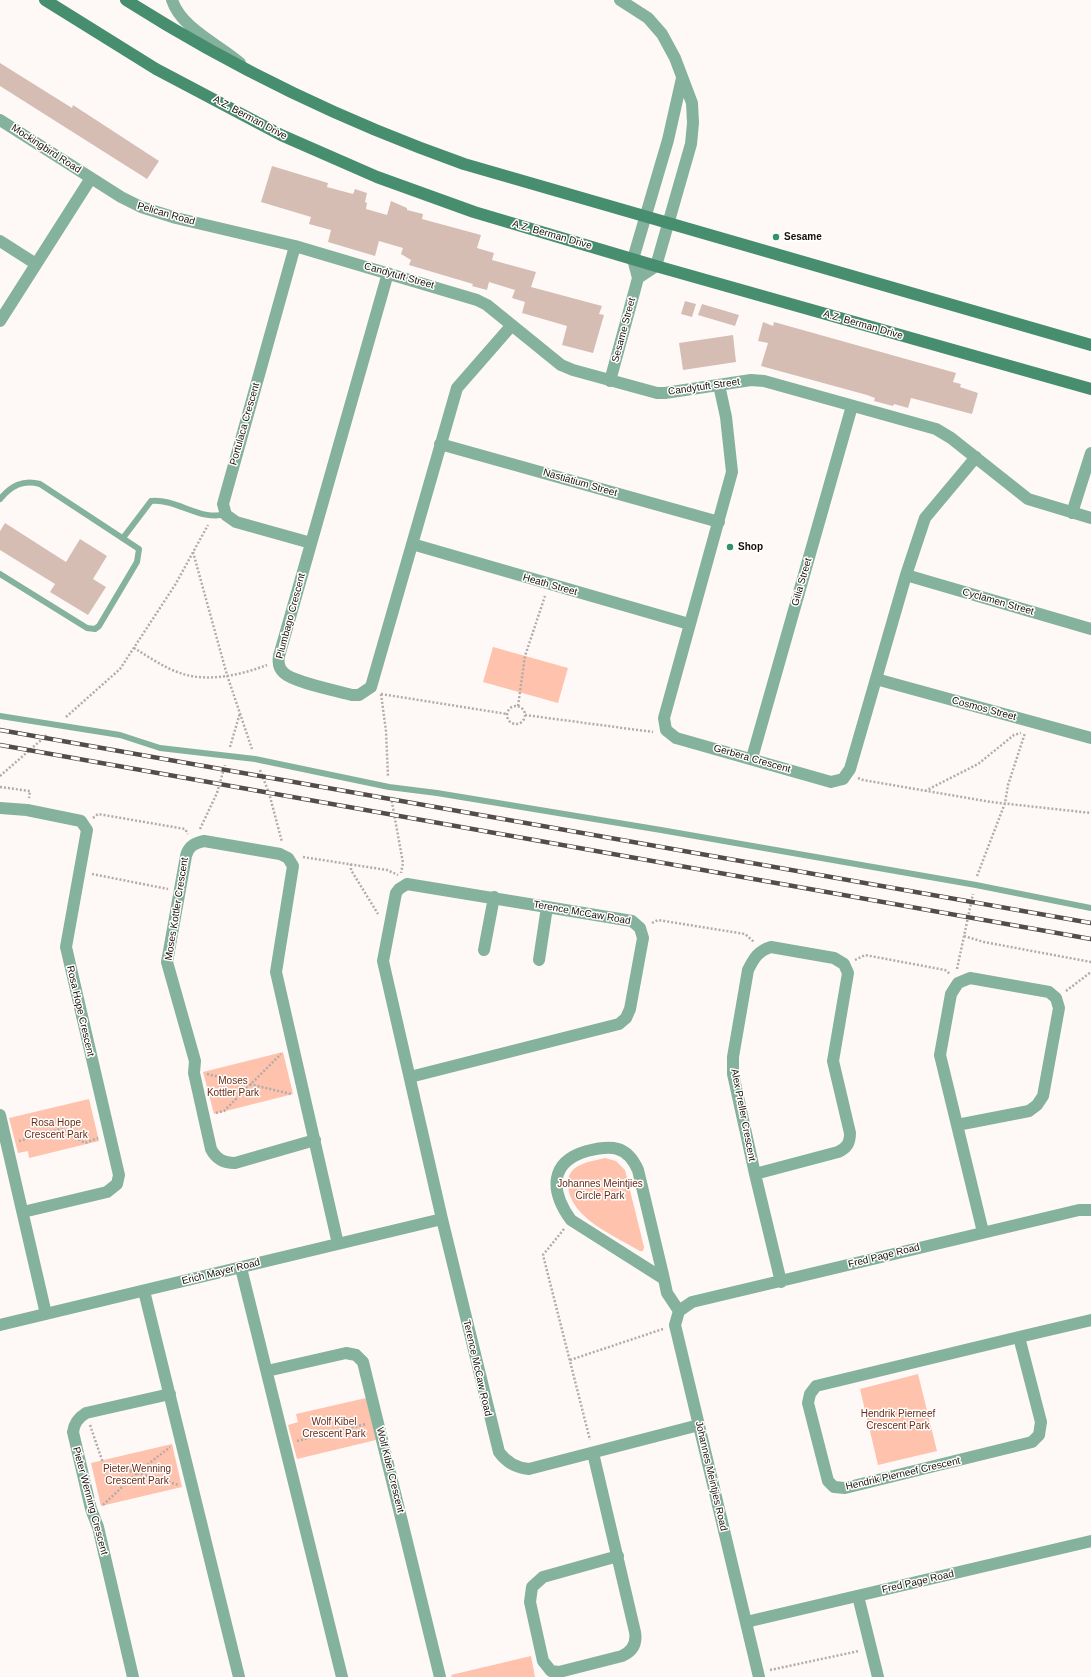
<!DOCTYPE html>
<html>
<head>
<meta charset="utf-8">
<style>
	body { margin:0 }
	canvas { display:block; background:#fef9f7 }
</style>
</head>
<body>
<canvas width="1091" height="1677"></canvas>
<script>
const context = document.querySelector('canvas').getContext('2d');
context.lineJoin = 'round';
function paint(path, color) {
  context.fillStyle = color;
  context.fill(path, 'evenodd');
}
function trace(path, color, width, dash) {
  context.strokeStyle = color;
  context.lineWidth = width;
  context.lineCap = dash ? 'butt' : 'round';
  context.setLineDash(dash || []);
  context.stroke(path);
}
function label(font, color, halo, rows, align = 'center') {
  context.font = font + ' Helvetica,sans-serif';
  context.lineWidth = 3;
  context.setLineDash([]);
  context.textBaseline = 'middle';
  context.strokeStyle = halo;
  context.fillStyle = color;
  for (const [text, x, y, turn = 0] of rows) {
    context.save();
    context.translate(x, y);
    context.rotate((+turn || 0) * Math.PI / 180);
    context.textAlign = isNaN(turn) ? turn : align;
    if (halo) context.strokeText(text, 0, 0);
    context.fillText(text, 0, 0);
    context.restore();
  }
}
paint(new Path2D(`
	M 493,647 L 568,668 L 558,703 L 483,682 Z
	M 283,1052 L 293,1094 L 214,1114 L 203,1072 Z
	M 89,1099 L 99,1141 L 29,1158 L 28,1151 L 18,1153 L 9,1118 Z
	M 605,1158 L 616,1161 L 625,1170 L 644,1247 L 643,1251 L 640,1251 C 615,1236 570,1218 568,1186 C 566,1164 589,1162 605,1158 Z
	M 918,1374 L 937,1451 L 878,1465 L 860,1389 Z
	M 366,1398 L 376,1440 L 297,1459 L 288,1425 L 298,1422 L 296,1414 Z
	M 172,1444 L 182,1487 L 101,1506 L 91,1463 Z
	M 531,1656 L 535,1677 L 452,1677 L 451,1675 Z`), '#fec2ad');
paint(new Path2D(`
	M 0,63 L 72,108 L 73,105 L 159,161 L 147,179 L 0,86 Z
	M 272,166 L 328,183 L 327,187 L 353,194 L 355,189 L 367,193 L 365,202 L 367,203 L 366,209 L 387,215 L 391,201 L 407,208 L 407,210 L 423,214 L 422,219 L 481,235 L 477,248 L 494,253 L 492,260 L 536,272 L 531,287 L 602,306 L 599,314 L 604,315 L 593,353 L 562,345 L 567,326 L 522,313 L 525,302 L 512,298 L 515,290 L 489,282 L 487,290 L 472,286 L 473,284 L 409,265 L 411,260 L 401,254 L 403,248 L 379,241 L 375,256 L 328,242 L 331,230 L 309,224 L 311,217 L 261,202 Z
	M 685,301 L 696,304 L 692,317 L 681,314 Z
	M 702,304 L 739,315 L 735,326 L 698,315 Z
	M 763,322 L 773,326 L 774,322 L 956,373 L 953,382 L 961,384 L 960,387 L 978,393 L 972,414 L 911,398 L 908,408 L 894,404 L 893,406 L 874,401 L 875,398 L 867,395 L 761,366 L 768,343 L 758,341 Z
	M 733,335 L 736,362 L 683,370 L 679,343 Z
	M 5,523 L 66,562 L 80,539 L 107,556 L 93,579 L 106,587 L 88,615 L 50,592 L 55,584 L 0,550 L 0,531 Z`), '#d5bdb4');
trace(new Path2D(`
	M 193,552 L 227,675 L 252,749
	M 134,648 C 149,657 166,669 183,674 C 209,682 241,675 267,665
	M 381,694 L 386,731 L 388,776
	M 381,694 L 507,714
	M507 715a9 9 0 1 1 18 0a9 9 0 1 1-18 0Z
	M 518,706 L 525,656 L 545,596
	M 525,715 L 653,732
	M 66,717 L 120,669 L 175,585 L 208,525
	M 230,747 L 240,713
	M 260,770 L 269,793 L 282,842
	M 0,776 L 48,734
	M 858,778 L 863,780 L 991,802 L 1091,813
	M 0,787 L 30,791 L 29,798
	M 925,791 L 978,764 L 1014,735 L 1021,733
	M 391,797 L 403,863 L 401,873
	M 93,818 L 98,814 L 185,829 L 188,834
	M 200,829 L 217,793 L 225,765
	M 303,857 L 387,870 L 398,875
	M 351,864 L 351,870 L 378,914
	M 92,874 L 168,889
	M 977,876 L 1005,803 L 1008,785 L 1025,733
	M 652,923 L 658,920 L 745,934 L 754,942
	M 964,936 L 984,942 L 1091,962
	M 855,960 L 865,955 L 945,970 L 950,974
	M 957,969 L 973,894
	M 1066,991 L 1091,972
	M 207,1074 L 291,1094
	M 216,1113 L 224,1111 L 281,1054
	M 19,1141 L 61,1129 L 85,1143 L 98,1138
	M 564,1229 L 543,1255 L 590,1440
	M 570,1360 L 663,1329
	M 90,1425 L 103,1463 L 179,1485
	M 297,1441 L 366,1424
	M 103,1505 L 137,1473 L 170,1447
	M 770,1670 L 859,1651`), '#b2aca9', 2.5, [2, 2]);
trace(new Path2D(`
	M 0,499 C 11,486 23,479 40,484 L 139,549 L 137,562 L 99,626 L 95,629 L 87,628 L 0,574
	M 123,538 L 151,501 C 176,498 201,522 226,514
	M 0,716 L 120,735 L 160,748 L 255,759 L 389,787 L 437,793 L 661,830 L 976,885 L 1091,908`), '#85b29c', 6);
trace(new Path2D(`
	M 172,0 C 181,28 218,44 240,63
	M 620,0 L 648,18 L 662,34 L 675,58 L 692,103 L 693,123 L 691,144 L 656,266 L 638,278
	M 0,120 L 121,197 L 141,207 L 176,218 L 295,246 L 477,300 L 487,305 L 561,365 L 573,370 L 657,393 L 665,393 L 751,380 L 764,381 L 936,429 L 951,438 L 1028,499 L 1091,518
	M 0,241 L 36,264
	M 295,246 L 223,504 L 226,515 L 236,522 L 311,543
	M 388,273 L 279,656 C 278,662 279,669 284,673 C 293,682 338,691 352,695 L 359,695 L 371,687 L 457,388 L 512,325
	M 0,321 L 91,178
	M 610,381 L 638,278 L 633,259 L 668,140 L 682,78
	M 719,385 L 726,417 L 732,472 L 664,718 L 666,730 L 676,738 L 831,782 L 843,779 L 850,769 L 906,575 L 925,518 L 976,457
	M 440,444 L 719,522
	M 1072,513 L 1091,453
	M 412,544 L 689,624
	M 906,575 L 1091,629
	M 876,679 L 1091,738
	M 752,758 L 852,406
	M 0,808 L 27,810 L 81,821 L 87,830 L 66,947 L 119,1175 L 117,1184 L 107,1192 L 23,1212
	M 484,950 L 494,897
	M 539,960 L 547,907
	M 970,978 L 1049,992 L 1056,998 L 1059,1008 L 1043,1096 L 1037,1105 L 1029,1111 L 957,1125 L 940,1055 L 951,994 L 958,983 Z
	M 410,1077 L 619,1024 L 626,1018 L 630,1009 L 643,938 L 640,928 L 632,921 L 407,884 L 399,889 L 396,893 L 383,961 L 442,1219 L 499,1452 C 507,1463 516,1468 529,1469 L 699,1425
	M 0,1115 L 46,1314
	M 957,1125 L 983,1232
	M 315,1140 L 235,1163 C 223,1163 216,1159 211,1149 L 194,1073 L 195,1061 L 167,962 L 186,856 C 188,847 194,843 204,841 L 280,854 L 288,858 L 293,866 L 276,972 L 338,1244
	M 755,1174 L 838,1152 C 847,1148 850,1143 850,1133 L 833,1061 L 848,973 L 844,964 L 834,958 L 771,947 C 758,951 754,958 748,970 L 733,1057 L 733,1074 L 755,1174 L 781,1282
	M 241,1268 L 342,1677
	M 664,1279 L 571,1220 C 550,1191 549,1162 587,1151 C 611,1145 627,1145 638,1170 L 664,1279 L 667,1293 L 679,1311
	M 144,1291 L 239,1677
	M 0,1325 L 442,1219
	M 1019,1337 L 1041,1422 L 1039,1435 L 1032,1442 L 845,1488 L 834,1487 L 828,1481 L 808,1403 L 810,1394 L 816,1386 Z
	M 1019,1337 L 1091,1320
	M 267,1371 L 346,1353 L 356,1355 L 363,1362 L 440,1677
	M 593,1453 C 607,1512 621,1572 635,1632 C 637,1643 633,1651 622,1656 L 559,1672 L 551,1671 L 543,1661 L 530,1602 L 532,1587 L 543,1577 L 618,1556
	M 858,1596 L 878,1677
	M 746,1622 L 1091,1541
	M 133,1677 L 98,1527 L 91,1509 L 73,1432 C 74,1423 78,1418 86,1413 L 170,1394
	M 759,1677 L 675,1325 L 679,1311 L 692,1302 L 1079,1210 L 1091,1210`), '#85b29c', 12);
trace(new Path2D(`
	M 45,0 L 156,69 L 281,135 L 377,177 L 474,212 L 656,266 L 1091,389
	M 126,0 C 233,68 345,122 464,164 L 1091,345`), '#478e6f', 12);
const rail = new Path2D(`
	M 0,730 L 1091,923
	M 0,745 L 1091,939`);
trace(rail, '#534c49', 4.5);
trace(rail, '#fff', 3, [9]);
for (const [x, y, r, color] of [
	[776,237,4,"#32926b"],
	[730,547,4,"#32926b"]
]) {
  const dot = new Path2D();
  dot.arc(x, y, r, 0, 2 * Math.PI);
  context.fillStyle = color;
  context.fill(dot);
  trace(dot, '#fff', 1.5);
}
label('10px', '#160e0b', '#fff', [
	["A.Z. Berman Drive",250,118,28],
	["Mockingbird Road",46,149,33],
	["Pelican Road",166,214,16],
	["A.Z. Berman Drive",552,235,16],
	["Candytuft Street",399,276,16],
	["A.Z. Berman Drive",863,325,16],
	["Sesame Street",624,330,-75],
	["Candytuft Street",704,387,-8],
	["Portulaca Crescent",245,424,-74],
	["Nastiatium Street",580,483,16],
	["Gilia Street",802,582,-74],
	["Heath Street",550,585,16],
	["Cyclamen Street",998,602,16],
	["Plumbago Crescent",291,616,-75],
	["Cosmos Street",984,709,15],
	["Gerbera Crescent",752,759,16],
	["Moses Kottler Crescent",177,909,-81],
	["Terence McCaw Road",582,913,10],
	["Rosa Hope Crescent",80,1011,77],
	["Alex Preller Crescent",743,1115,79],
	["Fred Page Road",884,1256,-14],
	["Erich Mayer Road",221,1272,-14],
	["Terence McCaw Road",477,1368,77],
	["Wolf Kibel Crescent",390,1470,76],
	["Hendrik Pierneef Crescent",903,1474,-13],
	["Johannes Meintjies Road",711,1476,77],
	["Pieter Wenning Crescent",90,1501,75],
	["Fred Page Road",918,1582,-13]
]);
label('bold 10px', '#160e0b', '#fff', [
	["Sesame",784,237],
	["Shop",738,547]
], 'left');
label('10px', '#692b14', '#fff', [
	["Moses",233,1081],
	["Kottler Park",233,1093],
	["Rosa Hope",56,1123],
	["Crescent Park",56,1135],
	["Johannes Meintjies",600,1184],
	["Circle Park",600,1196],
	["Hendrik Pierneef",898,1414],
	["Crescent Park",898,1426],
	["Wolf Kibel",334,1422],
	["Crescent Park",334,1434],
	["Pieter Wenning",137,1469],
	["Crescent Park",137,1481]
]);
</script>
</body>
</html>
